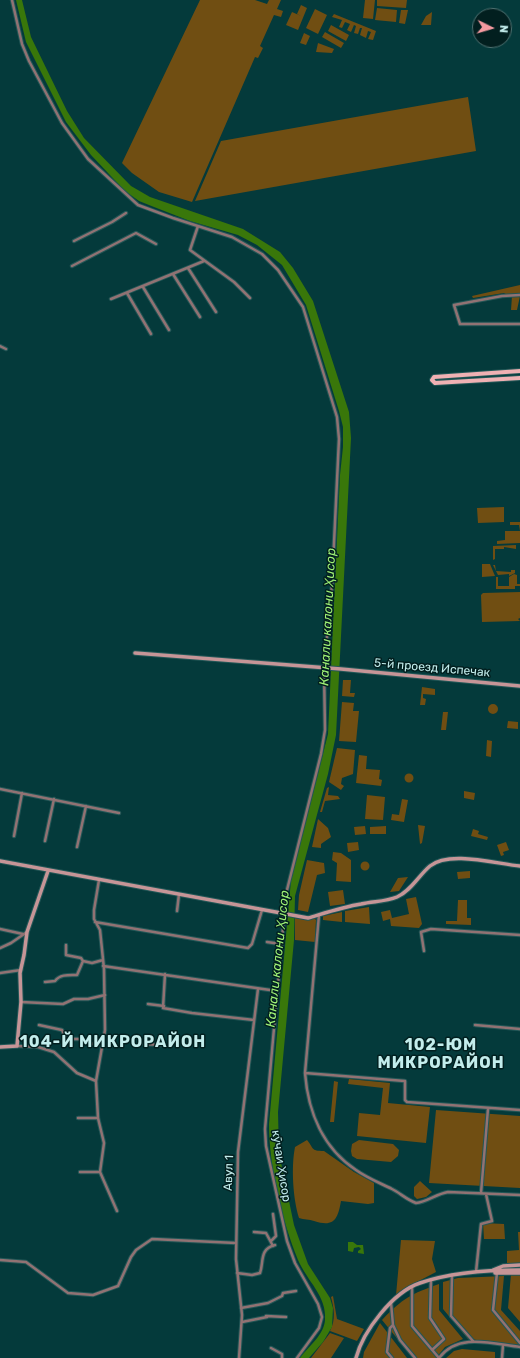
<!DOCTYPE html>
<html>
<head>
<meta charset="utf-8">
<style>
	body { margin:0 }
	#map { position:relative; width:520px; height:1358px; overflow:hidden; background:#043a3b; font-family:Rubik,sans-serif }
	canvas { display:block }
	.north { position:absolute; left:472px; top:8px; width:40px; height:40px; box-sizing:border-box; background:#021f1f; border:1px solid #4f7171; border-radius:50%; rotate:95deg; font-size:11px; font-weight:700; line-height:16px; text-align:center; color:#c3edec }
	.north::after { content:''; display:block; margin:auto; width:14px; height:18px; background:#f49aa0; clip-path:polygon(50% 0,100% 100%,50% 72%,0 100%) }
</style>
</head>
<body>
<div id="map">
<canvas width="520" height="1358"></canvas>
<div class="north">N</div>
</div>
<script>
const context = document.querySelector('canvas').getContext('2d');
context.lineJoin = 'round';
function paint(path, color) {
  context.fillStyle = color;
  context.fill(path, 'evenodd');
}
function trace(path, color, width, dash) {
  context.strokeStyle = color;
  context.lineWidth = width;
  context.lineCap = dash ? 'butt' : 'round';
  context.setLineDash(dash || []);
  context.stroke(path);
}
function label(font, color, halo, rows, align = 'center') {
  context.font = font + ' Rubik,sans-serif';
  context.lineWidth = 3;
  context.setLineDash([]);
  context.textBaseline = 'middle';
  context.strokeStyle = halo;
  context.fillStyle = color;
  for (const [text, x, y, turn = 0] of rows) {
    context.save();
    context.translate(x, y);
    context.rotate((+turn || 0) * Math.PI / 180);
    context.textAlign = isNaN(turn) ? turn : align;
    if (halo) context.strokeText(text, 0, 0);
    context.fillText(text, 0, 0);
    context.restore();
  }
}
paint(new Path2D(`
	M 200,0 L 255,0 L 267,4 L 269,0 L 281,0 L 277,9 L 283,11 L 281,17 L 274,15 L 260,46 L 263,48 L 258,58 L 255,57 L 192,202 L 159,192 L 132,173 L 122,163 Z
	M 365,0 L 375,0 L 373,19 L 363,18 Z
	M 377,0 L 407,0 L 406,8 L 377,6 Z
	M 301,5 L 307,8 L 298,30 L 286,25 L 292,12 L 301,16 L 297,14 Z
	M 377,8 L 397,10 L 396,22 L 375,20 Z
	M 315,9 L 327,15 L 318,34 L 306,28 Z
	M 401,10 L 408,10 L 405,24 L 399,23 Z
	M 432,12 L 431,25 L 421,25 L 426,16 Z
	M 334,14 L 376,31 L 373,40 L 368,39 L 371,32 L 368,31 L 366,38 L 360,35 L 362,28 L 360,28 L 358,34 L 354,33 L 356,26 L 354,25 L 351,32 L 347,30 L 350,24 L 345,22 L 342,28 L 339,27 L 342,20 L 332,17 Z
	M 331,25 L 349,35 L 346,41 L 328,31 Z
	M 325,32 L 344,43 L 341,48 L 322,37 Z
	M 304,33 L 310,36 L 306,45 L 300,43 Z
	M 318,43 L 334,49 L 332,53 L 316,52 Z
	M 468,97 L 476,151 L 195,201 L 221,141 Z
	M 520,285 L 520,294 L 507,295 L 504,293 L 473,298 L 472,296 Z
	M 512,296 L 520,296 L 517,310 L 511,310 Z
	M 504,507 L 504,522 L 478,523 L 477,508 Z
	M 510,522 L 520,522 L 520,543 L 497,544 L 497,541 L 505,540 L 505,531 L 520,531 L 519,525 L 510,525 Z
	M 516,545 L 516,549 L 504,547 L 504,549 L 495,549 L 495,559 L 493,560 L 493,546 Z
	M 482,564 L 490,564 L 495,576 L 482,577 Z
	M 493,565 L 495,565 L 496,571 L 511,572 L 511,570 L 515,570 L 515,573 L 509,576 L 509,574 L 498,575 Z
	M 514,574 L 517,575 L 517,584 L 520,584 L 520,586 L 515,586 L 515,589 L 496,589 L 496,577 L 498,577 L 498,586 L 509,586 L 509,577 Z
	M 520,592 L 520,618 L 518,619 L 520,621 L 482,622 L 481,595 L 483,593 Z
	M 343,680 L 351,680 L 350,693 L 355,693 L 354,697 L 342,696 Z
	M 422,687 L 435,689 L 435,695 L 423,694 L 423,698 L 426,699 L 425,705 L 420,705 Z
	M 342,702 L 354,703 L 353,711 L 359,711 L 356,742 L 339,741 Z
	M488 709a5 5 0 1 1 10 0a5 5 0 1 1-10 0Z
	M 443,712 L 448,712 L 446,730 L 441,730 Z
	M 508,721 L 518,722 L 518,729 L 507,728 Z
	M 487,740 L 492,741 L 491,757 L 486,756 Z
	M 337,748 L 355,750 L 353,774 L 342,778 L 341,784 L 344,786 L 341,790 L 329,782 Z
	M 359,755 L 367,756 L 366,769 L 380,770 L 379,779 L 382,780 L 381,786 L 356,783 Z
	M404.5 778a4.5 4.5 0 1 1 9 0a4.5 4.5 0 1 1-9 0Z
	M 329,787 L 328,795 L 338,796 L 340,799 L 325,801 L 322,812 L 320,812 L 327,788 Z
	M 464,791 L 475,793 L 474,800 L 464,798 Z
	M 367,795 L 385,797 L 383,820 L 365,819 Z
	M 402,799 L 408,800 L 404,822 L 391,820 L 392,814 L 399,815 Z
	M 318,819 L 328,828 L 331,837 L 321,844 L 321,848 L 312,847 Z
	M 418,825 L 425,826 L 422,843 L 420,844 Z
	M 365,826 L 366,834 L 355,835 L 354,827 Z
	M 386,826 L 386,834 L 370,834 L 370,827 Z
	M 473,829 L 479,831 L 478,834 L 488,837 L 487,840 L 471,836 Z
	M 358,842 L 359,850 L 348,852 L 347,843 Z
	M 506,842 L 509,850 L 503,852 L 504,855 L 501,856 L 497,845 Z
	M 333,852 L 341,853 L 351,860 L 351,882 L 336,881 L 337,863 L 332,860 Z
	M 307,860 L 324,863 L 325,873 L 317,875 L 308,912 L 298,910 L 299,895 Z
	M360.5 866a4.5 4.5 0 1 1 9 0a4.5 4.5 0 1 1-9 0Z
	M 470,871 L 470,878 L 458,879 L 457,872 Z
	M 408,877 L 399,891 L 390,892 L 398,878 Z
	M 343,890 L 345,904 L 330,906 L 328,892 Z
	M 416,897 L 422,924 L 419,928 L 391,926 L 390,919 L 383,921 L 381,912 L 390,910 L 392,918 L 409,914 L 406,899 Z
	M 458,900 L 467,900 L 467,918 L 471,918 L 471,925 L 446,924 L 446,921 L 457,921 Z
	M 369,907 L 370,924 L 345,922 L 345,911 Z
	M 342,912 L 342,922 L 323,920 L 323,916 Z
	M 295,918 L 308,920 L 314,918 L 316,920 L 315,942 L 295,940 Z
	M 349,1079 L 390,1083 L 388,1103 L 430,1107 L 426,1143 L 357,1136 L 359,1113 L 380,1115 L 383,1088 L 348,1084 Z
	M 334,1081 L 338,1082 L 334,1122 L 330,1122 Z
	M 436,1110 L 520,1116 L 520,1188 L 429,1183 Z
	M 307,1140 C 314,1148 310,1151 324,1151 L 354,1172 L 374,1183 L 374,1203 L 368,1204 L 341,1201 C 338,1218 335,1228 314,1221 C 309,1219 304,1220 299,1218 C 293,1199 291,1167 295,1147 Z
	M 359,1140 L 393,1144 L 399,1150 L 398,1156 L 391,1162 L 357,1159 L 352,1156 L 351,1151 L 352,1144 Z
	M 420,1181 L 432,1192 L 426,1197 L 417,1199 L 414,1196 L 414,1187 Z
	M 483,1223 L 504,1224 L 505,1239 L 484,1239 Z
	M 518,1232 L 520,1232 L 520,1264 L 507,1265 L 507,1251 L 519,1250 Z
	M 401,1240 L 435,1241 L 432,1259 L 436,1272 L 415,1283 L 396,1295 Z
	M 511,1274 L 520,1274 L 520,1322 L 508,1308 Z
	M 504,1276 L 501,1310 L 520,1331 L 520,1345 L 468,1339 L 443,1309 L 443,1282 L 458,1278 Z
	M 439,1284 L 439,1310 L 463,1339 L 445,1347 L 436,1358 L 413,1358 L 382,1320 C 403,1298 411,1294 439,1284 Z
	M 333,1296 L 337,1319 L 364,1329 L 357,1341 L 330,1331 C 336,1320 334,1308 331,1297 Z
	M 380,1323 L 407,1358 L 363,1358 L 364,1352 Z
	M 330,1333 L 344,1338 L 331,1358 L 311,1358 Z
	M 462,1349 L 495,1352 L 495,1358 L 446,1358 L 454,1351 Z`), '#704e12');
paint(new Path2D(`
	M 16,0 L 22,0 L 31,37 L 67,111 L 84,138 L 131,186 L 150,197 L 243,229 L 280,252 L 293,268 L 313,301 L 349,412 L 351,438 L 336,735 L 328,774 L 295,896 L 294,940 L 278,1112 L 279,1153 L 294,1225 L 308,1264 L 330,1298 L 333,1308 L 332,1327 L 323,1342 L 309,1358 L 300,1358 C 308,1347 324,1335 325,1320 C 327,1296 307,1281 298,1260 C 282,1220 269,1167 269,1124 L 291,880 L 328,734 L 340,475 L 343,447 L 343,427 L 339,411 L 306,305 L 282,265 L 257,245 L 238,235 L 190,221 L 154,207 L 139,201 L 125,191 L 91,155 L 66,122 L 26,42 Z
	M 348,1242 L 353,1242 L 357,1245 L 363,1245 L 364,1254 L 358,1253 L 358,1251 L 361,1249 L 359,1247 L 354,1248 L 353,1252 L 348,1251 Z`), '#39770a');
const street = new Path2D(`
	M 12,0 L 22,44 L 29,61 L 62,123 L 88,159 L 138,205 L 173,218 L 232,237 L 262,254 L 278,270 L 303,307 L 337,417 L 339,439 L 332,585 L 324,668 L 325,730 L 321,754 L 286,894 L 265,1129 L 266,1146 L 287,1241 L 295,1263 L 318,1304 L 322,1317 L 319,1328 L 297,1358
	M 198,226 L 190,250 L 234,282 L 250,298
	M 74,241 L 112,222 L 126,213
	M 72,266 L 136,233 L 156,244
	M 188,268 L 216,312
	M 173,274 L 200,317
	M 143,287 L 169,330
	M 127,293 L 151,334
	M 520,295 L 502,296 L 454,305 L 460,324 L 520,324
	M 111,299 L 204,261
	M 0,346 L 6,349
	M 0,789 L 119,813
	M 14,836 L 22,793
	M 45,841 L 54,799
	M 77,847 L 86,806
	M 99,880 L 94,910 L 94,919 L 100,930 L 104,969 L 105,1030 L 96,1081 L 98,1118 L 104,1143 L 100,1172 L 117,1211
	M 177,911 L 179,894
	M 319,915 L 305,1073 C 308,1112 323,1148 356,1170 C 367,1178 380,1183 392,1189 C 400,1193 407,1200 416,1203 C 427,1202 436,1194 448,1192 L 520,1195
	M 95,922 L 248,948 L 252,944 L 262,910
	M 0,929 L 23,934
	M 267,942 L 281,944
	M 66,945 L 66,955 L 81,958 L 83,961 L 92,963 L 103,960
	M 0,948 L 11,943 L 27,932
	M 424,951 L 421,932 L 431,929 L 520,935
	M 103,966 L 277,991
	M 0,973 L 21,970
	M 165,974 L 163,1008 L 192,1013 L 254,1020
	M 45,982 L 55,981 C 60,974 69,975 77,975 L 83,961
	M 21,1002 L 63,1004 L 74,999 L 88,999 L 105,995
	M 148,1004 L 164,1006
	M 39,1025 L 62,1030 L 66,1039 L 79,1039 L 96,1045 L 102,1043
	M 475,1025 L 520,1029
	M 144,1044 L 161,1045
	M 17,1046 L 38,1047 L 54,1052 L 77,1073 L 96,1081
	M 305,1073 L 405,1081 L 405,1100 L 407,1102 L 520,1110
	M 78,1118 L 98,1118
	M 80,1172 L 100,1172
	M 481,1193 L 488,1109
	M 254,1232 L 266,1233 L 273,1246
	M 271,1241 L 276,1236 L 273,1214
	M 0,1260 L 26,1262 L 68,1293 L 93,1295 L 118,1286 L 131,1257 L 136,1250 L 152,1239 L 236,1243
	M 476,1272 L 481,1224 L 492,1221 L 486,1194
	M 237,1273 L 252,1275 L 260,1273 C 264,1262 259,1249 275,1245
	M 497,1273 L 493,1310 L 520,1343
	M 452,1275 L 451,1316 L 473,1341
	M 431,1280 L 430,1318 L 444,1339 L 432,1350
	M 412,1288 L 412,1326 L 439,1358
	M 391,1303 L 393,1325 L 390,1328 L 387,1352 L 392,1358
	M 241,1308 L 268,1303 L 282,1296 L 283,1293 L 296,1291
	M 242,1322 L 267,1317 L 266,1316 L 286,1317
	M 393,1325 L 400,1340 L 415,1358
	M 271,1348 L 282,1354 L 282,1358
	M 239,1358 L 242,1315 L 236,1259 L 238,1152 L 258,989
	M 439,1358 C 458,1332 493,1344 520,1347
	M 502,1358 L 503,1345`);
const secondary = new Path2D(`
	M 135,653 L 341,669 L 520,686
	M 0,861 L 308,918 C 325,913 343,907 361,904 C 373,901 385,902 397,897 C 411,891 419,875 430,866 C 449,850 497,864 520,866
	M 0,1047 L 17,1046 L 21,1002 L 20,973 L 24,955 L 27,932 L 48,871
	M 493,1270 L 503,1266 L 520,1265
	M 495,1273 L 520,1273
	M 356,1358 C 363,1331 393,1292 420,1283 C 452,1272 487,1270 520,1270`);
const primary = new Path2D(`
	M 520,371 L 434,377 L 432,380 L 435,383 L 520,378`);
trace(street, '#235757', 4.5);
trace(secondary, '#235757', 5.5);
trace(primary, '#235757', 6);
trace(street, '#917273', 2.5);
trace(secondary, '#c69597', 3.5);
trace(primary, '#efb1b3', 4);
label('12px', '#c3edec', '#021f1f', [
	["5-й проезд Испечак",432,668,5],
	["кӯчаи Ҳисор",281,1166,81],
	["Авул 1",229,1173,-88]
]);
label('italic 13px', '#9ff176', '#021f1f', [
	["Канали калони Ҳисор",328,617,-87],
	["Канали калони Ҳисор",278,959,-84]
]);
context.letterSpacing = '1px';
label('bold 16px', '#c3edec', '#021f1f', [
	["104-Й МИКРОРАЙОН",113,1042],
	["102-ЮМ",441,1045],
	["МИКРОРАЙОН",441,1063]
]);
context.letterSpacing = '0px';
</script>
</body>
</html>
